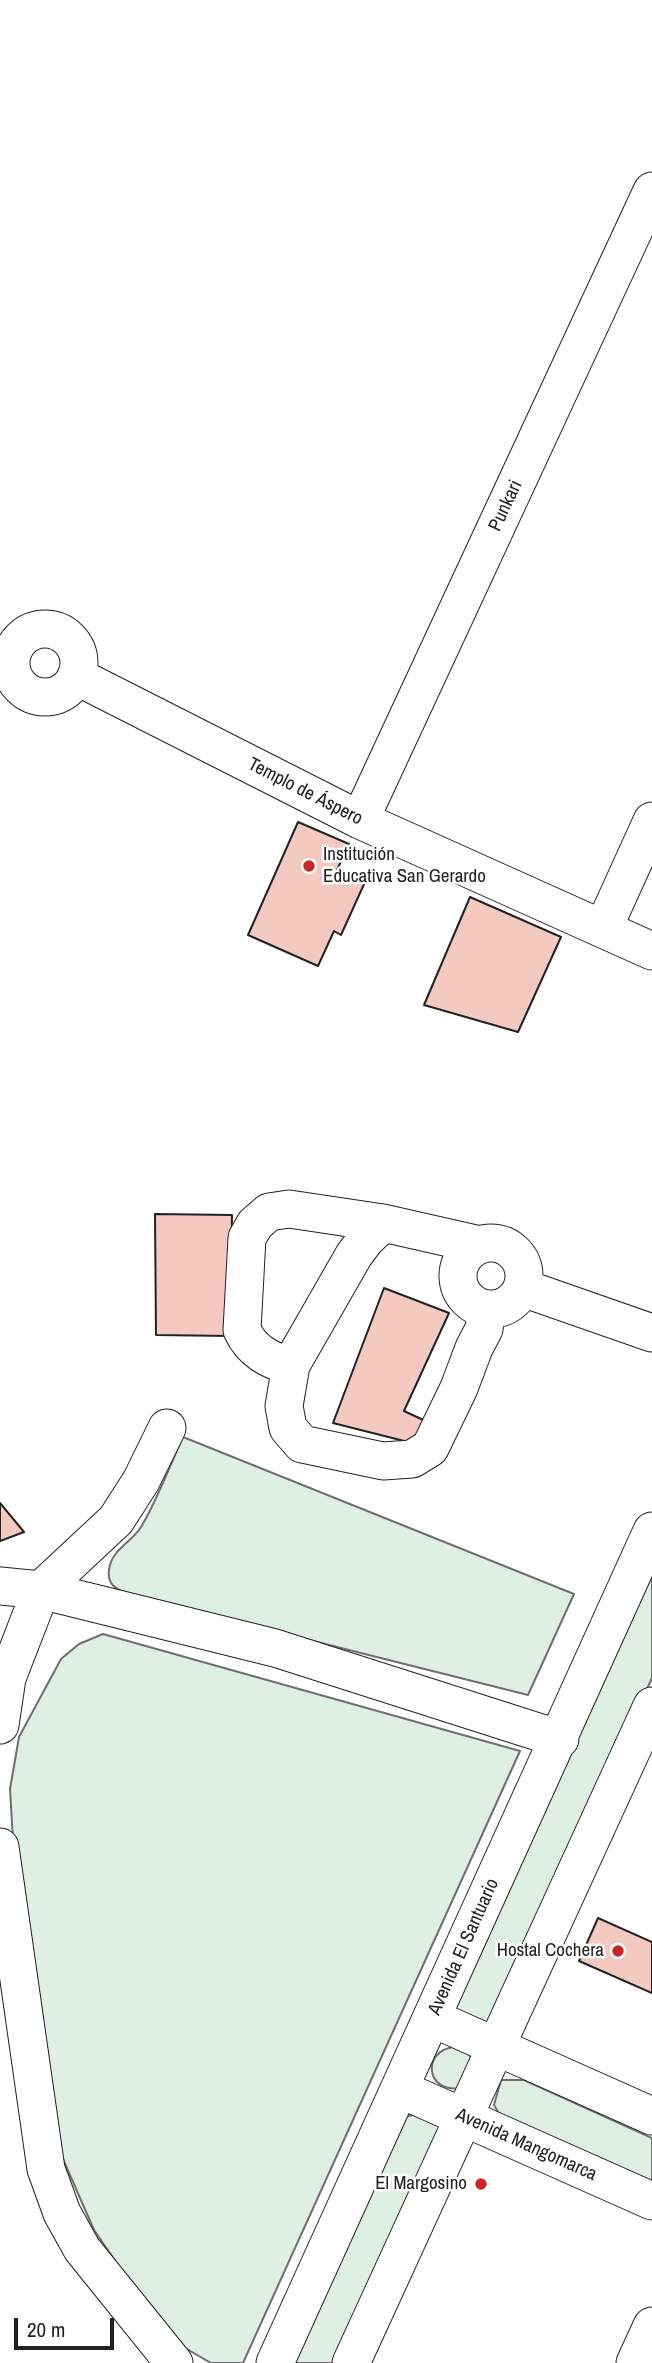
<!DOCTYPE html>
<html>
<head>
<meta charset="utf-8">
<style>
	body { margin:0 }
	#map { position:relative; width:652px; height:2363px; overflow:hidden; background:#fff; font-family:"Archivo Narrow",sans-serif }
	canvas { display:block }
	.scale { position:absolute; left:14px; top:2318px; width:100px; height:32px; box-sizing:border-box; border:4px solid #222; border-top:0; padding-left:9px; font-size:21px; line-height:24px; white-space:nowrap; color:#222; -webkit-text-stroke:5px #fff; paint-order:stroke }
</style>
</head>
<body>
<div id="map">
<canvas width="652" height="2363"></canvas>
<div class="scale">20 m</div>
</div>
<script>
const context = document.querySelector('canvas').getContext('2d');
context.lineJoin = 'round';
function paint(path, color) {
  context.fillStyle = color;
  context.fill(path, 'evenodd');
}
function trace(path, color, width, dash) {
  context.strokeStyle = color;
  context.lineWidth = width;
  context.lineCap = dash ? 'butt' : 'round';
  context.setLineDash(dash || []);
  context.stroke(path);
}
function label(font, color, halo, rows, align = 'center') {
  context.font = font + ' "Archivo Narrow",sans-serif';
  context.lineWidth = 5;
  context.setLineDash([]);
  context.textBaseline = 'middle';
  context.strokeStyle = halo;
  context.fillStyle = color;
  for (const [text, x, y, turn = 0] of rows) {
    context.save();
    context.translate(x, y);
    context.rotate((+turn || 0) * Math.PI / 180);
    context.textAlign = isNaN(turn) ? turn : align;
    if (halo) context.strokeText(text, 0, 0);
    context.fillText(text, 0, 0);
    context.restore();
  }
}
const green = new Path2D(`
	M 183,1437 L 574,1594 L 528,1695 L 126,1594 C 115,1588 107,1584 109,1570 C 111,1550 131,1543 141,1527 C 157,1501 170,1465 183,1437 Z
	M 652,1567 L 652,1678 L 493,2023 L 481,2027 L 458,2019 L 455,2003 Z
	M 103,1634 L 520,1751 L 243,2363 L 211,2363 L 180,2345 L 136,2291 L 94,2230 L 59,2150 L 13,1840 L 10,1789 L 19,1737 L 61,1659 L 79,1644 Z
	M 454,2047 L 466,2052 L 472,2058 L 461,2088 C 426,2094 421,2051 454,2047 Z
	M 501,2080 L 524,2080 L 652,2138 L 652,2185 L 501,2117 L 494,2105 Z
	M 422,2113 L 439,2124 L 439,2142 L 338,2363 L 289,2363 L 404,2117 Z`);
paint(green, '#e0efe3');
trace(green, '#6f6f6f', 2);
const building = new Path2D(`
	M 298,822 L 349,844 L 337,870 L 365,882 L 341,935 L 334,931 L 318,966 L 248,935 Z
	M 470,897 L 561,937 L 518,1032 L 424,1005 Z
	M 155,1214 L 232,1215 L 230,1336 L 156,1335 Z
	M 384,1288 L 449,1313 L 404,1411 L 432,1424 L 420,1445 L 333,1423 Z
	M 0,1503 L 24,1532 L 0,1541 Z
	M 598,1918 L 652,1942 L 652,1993 L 579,1961 Z`);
paint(building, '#f3c9c0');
trace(building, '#222', 2);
const minor = new Path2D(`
	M11 663a34 34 0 1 1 68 0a34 34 0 1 1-68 0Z
	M 76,676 L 360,820 L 652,951
	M 360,820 L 652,191
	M 603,929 L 652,821
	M 383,1223 L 366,1239 L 354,1255 L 291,1365 L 284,1406 L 288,1428 L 302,1444 L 383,1461 L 412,1459 L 430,1448 L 459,1388 L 474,1348 L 484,1329 L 487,1309
	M458 1276a33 33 0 1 1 66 0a33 33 0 1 1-66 0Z
	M 523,1288 L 652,1333
	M 291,1365 C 270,1362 251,1350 242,1330 L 247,1238 L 255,1224 L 269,1212 L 289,1209 L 383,1223 L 480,1245
	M 0,1586 L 41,1590 L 275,1648 L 560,1739
	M 0,1725 L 7,1678 L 41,1590 L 116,1520 L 141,1481 L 167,1428
	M 0,1847 L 46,2169 L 62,2213 L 82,2249 L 174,2363
	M 432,2018 L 652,2116
	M 400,2089 L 652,2201
	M 275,2363 L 652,1531
	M 351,2363 L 652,1706
	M 635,2363 L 652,2326`);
trace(minor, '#222', 39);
trace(minor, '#fff', 37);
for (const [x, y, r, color] of [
	[309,866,7,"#c62828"],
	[618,1951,7,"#c62828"],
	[481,2184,7,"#c62828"]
]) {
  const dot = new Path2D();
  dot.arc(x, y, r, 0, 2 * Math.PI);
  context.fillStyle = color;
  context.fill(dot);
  trace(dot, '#fff', 2.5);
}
label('19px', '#222', '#fff', [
	["Punkari",506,506,-65],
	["Templo de Áspero",305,792,27],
	["Avenida El Santuario",464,1947,-66],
	["Avenida Mangomarca",526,2145,24]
]);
label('19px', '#222', '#fff', [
	["Institución",323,855,"left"],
	["Educativa San Gerardo",323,877,"left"],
	["Hostal Cochera",604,1951],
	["El Margosino",467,2184]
], 'right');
</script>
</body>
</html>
